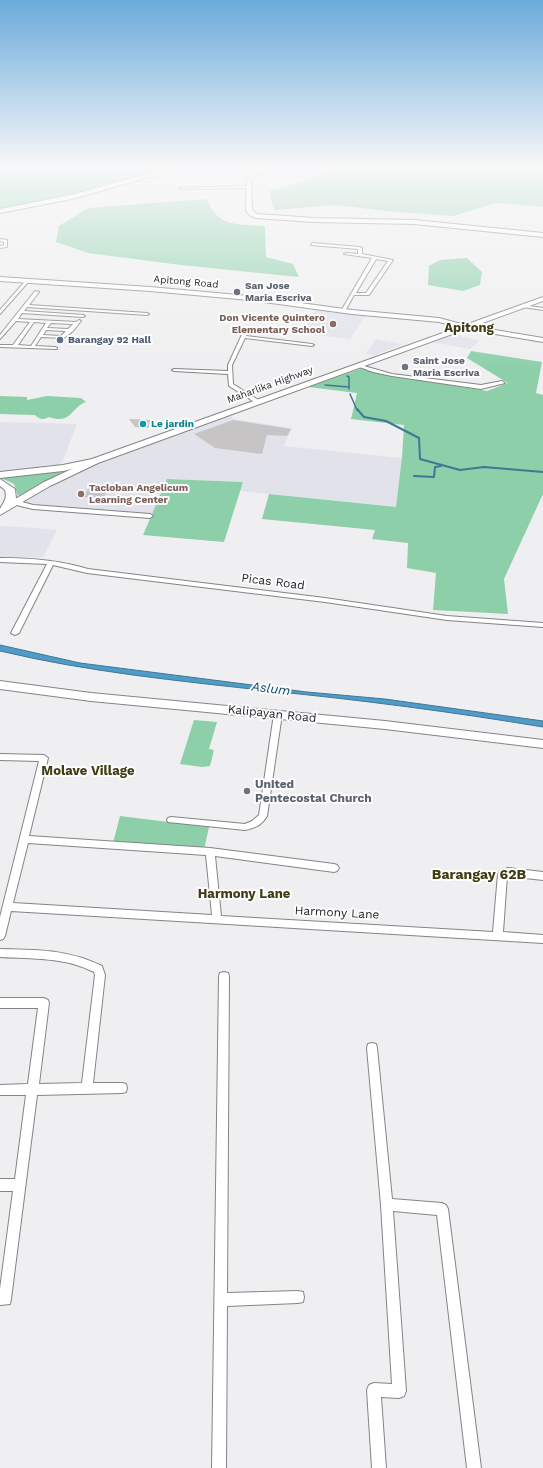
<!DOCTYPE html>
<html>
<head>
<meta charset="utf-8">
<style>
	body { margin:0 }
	canvas { display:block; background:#efeff1 }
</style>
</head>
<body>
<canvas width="543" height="1468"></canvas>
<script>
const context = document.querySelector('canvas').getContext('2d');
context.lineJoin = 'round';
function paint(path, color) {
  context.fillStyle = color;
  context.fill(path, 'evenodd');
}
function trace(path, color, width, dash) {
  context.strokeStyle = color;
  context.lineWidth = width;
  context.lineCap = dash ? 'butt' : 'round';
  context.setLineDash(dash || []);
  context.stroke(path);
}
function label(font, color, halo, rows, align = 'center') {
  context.font = font + ' "Work Sans",sans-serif';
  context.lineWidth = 4;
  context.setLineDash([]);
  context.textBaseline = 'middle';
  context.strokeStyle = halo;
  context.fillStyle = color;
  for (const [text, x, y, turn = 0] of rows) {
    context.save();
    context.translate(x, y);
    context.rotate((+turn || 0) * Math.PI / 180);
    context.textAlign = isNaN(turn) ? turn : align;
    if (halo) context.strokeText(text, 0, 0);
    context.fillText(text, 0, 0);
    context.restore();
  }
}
paint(new Path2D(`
	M 317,308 L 366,315 L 350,339 L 300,333 Z
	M 454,334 L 479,341 L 470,349 L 432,342 Z
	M 376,339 L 403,344 L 375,355 L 366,354 Z
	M 229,415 L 234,419 L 292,428 L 284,446 L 402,458 L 396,507 L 240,491 L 243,482 L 167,479 L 152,514 L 19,503 L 87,468 Z
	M 0,422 L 77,424 L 61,465 L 0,472 Z
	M 0,526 L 22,527 L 57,530 L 43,557 L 0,558 Z`), '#e2e2eb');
paint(new Path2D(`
	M 356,166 L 543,166 L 543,207 L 496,203 L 453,216 L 386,211 L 336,205 L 274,210 L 269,191 L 302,182 L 339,168 Z
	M 207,199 C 218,228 238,224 265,226 L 266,257 L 293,264 L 299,277 L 181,265 L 88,253 L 56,242 L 59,226 L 88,208 Z
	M 467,258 L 482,272 L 480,285 L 463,291 L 428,285 L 429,266 L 440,260 Z
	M 471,351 L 542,362 L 536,393 L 543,395 L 543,494 L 504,579 L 508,614 L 433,610 L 436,573 L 407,568 L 408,543 L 372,539 L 375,530 L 262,519 L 269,494 L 396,507 L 402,457 L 404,425 L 351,419 L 357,393 L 308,387 L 363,368 L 376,373 L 487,391 L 508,383 L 467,358 Z
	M 0,396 L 27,397 L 27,400 L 47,396 L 81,398 L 86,402 C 71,407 72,425 49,417 C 43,420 40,420 35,415 L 0,414 Z
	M 68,469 L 18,496 L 14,484 L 1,478 Z
	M 167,479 L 243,482 L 224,542 L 143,535 Z
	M 194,720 L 217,722 L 209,749 L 214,750 L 210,766 L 202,767 L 180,764 Z
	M 120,816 L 209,827 L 204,850 L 113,843 Z`), '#8ccfa9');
paint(new Path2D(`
	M 0,166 L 184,166 L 120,180 L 75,194 L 0,209 Z`), '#85d3a7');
const water = new Path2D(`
	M 0,645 L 80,663 L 307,692 L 385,699 L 543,721 L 543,727 C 453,712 361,700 270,691 C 179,681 88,672 0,651 Z`);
paint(water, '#4f9cc8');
trace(water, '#417695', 1);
trace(new Path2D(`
	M 347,376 L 349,377 L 349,389
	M 325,385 L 349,387
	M 350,394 L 357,410`), '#417695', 1.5);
trace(new Path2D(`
	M 357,409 L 364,417 L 386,421 L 419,438 L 420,459 L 460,470 L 484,467 L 543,472
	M 414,476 L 434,477 L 435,467 L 441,466`), '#417695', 2);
paint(new Path2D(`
	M 129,419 L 151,420 L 148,428 L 135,427 Z
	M 233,420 L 291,429 L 287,436 L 267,435 L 262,454 L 215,448 L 194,434 Z
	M 88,489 L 102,490 L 107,491 L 103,499 L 83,497 Z`), '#c6c4c4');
const street = new Path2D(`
	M 250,186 L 249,188 L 181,189 L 179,188 Z
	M 0,239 L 7,240 L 7,247 L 0,248 L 0,246 L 4,245 L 4,242 L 0,241 Z
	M 312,243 L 360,247 L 362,248 L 362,254 L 393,260 L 369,295 L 354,295 L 345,311 L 343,312 L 341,311 L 372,258 L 344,254 L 346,253 L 358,254 L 358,249 L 311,245 ZM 376,259 L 388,261 L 366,293 L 356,293 Z
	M 27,279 L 30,280 L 0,314 L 0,310 Z
	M 35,291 L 39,292 L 29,305 L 147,313 L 149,314 L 147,315 L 27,307 L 24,311 L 83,315 L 85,316 L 83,317 L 22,313 L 18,319 L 76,322 L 79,320 L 81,321 L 73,331 L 64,338 L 41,337 L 35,346 L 55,347 L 57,348 L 57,349 L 0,347 L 0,345 L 13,345 L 30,322 L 16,321 L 0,339 L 0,335 ZM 34,322 L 46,323 L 31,346 L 18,345 ZM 51,323 L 73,324 L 68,329 L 47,328 ZM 46,330 L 66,331 L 61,336 L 43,335 Z
	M 523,305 L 543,308 L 543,310 L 523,307 Z
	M 246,329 L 248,330 L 246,336 L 312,344 L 314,345 L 312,346 L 245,338 L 232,365 L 233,384 L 260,401 L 260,403 L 256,403 L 229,386 L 228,374 L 174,371 L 172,370 L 174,369 L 228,371 L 228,365 L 244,330 Z
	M 357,364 L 392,374 L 481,385 L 502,381 L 505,383 L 481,389 L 392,376 L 373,372 L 357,366 Z
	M 15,500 L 33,505 L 150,514 L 153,516 L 150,518 L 33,509 L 20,506 L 13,503 L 13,501 Z
	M 0,558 C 30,558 59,560 88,569 L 325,598 L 447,616 L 543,623 L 543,627 L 447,620 L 325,602 L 87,573 L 53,565 L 19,633 L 15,635 L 11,633 L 47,564 L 0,562 Z
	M 278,711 L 282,714 L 267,816 C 262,825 255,828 245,830 L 168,822 L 167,820 L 168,818 L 171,817 L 245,824 L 252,821 L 259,815 L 274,714 Z
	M 0,754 L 44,755 L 48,758 L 29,836 L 210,848 L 334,864 L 337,865 L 339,868 L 337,871 L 334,872 L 215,856 L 221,916 L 493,932 L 498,874 L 500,871 L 508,868 L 543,872 L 543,880 L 507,876 L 503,932 L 543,935 L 543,943 L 11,911 L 5,936 L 3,939 L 0,940 L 0,917 L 39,761 L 0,760 ZM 28,843 L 206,855 L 212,915 L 13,903 Z
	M 0,949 C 36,950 68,949 102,966 L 105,975 L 93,1083 L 122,1083 L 126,1084 L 127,1088 L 126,1092 L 122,1093 L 37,1095 L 11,1299 L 10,1304 L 0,1305 L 0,1289 L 13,1191 L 0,1191 L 0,1179 L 15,1179 L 26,1095 L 0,1095 L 0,1085 L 28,1084 L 38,1008 L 0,1008 L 0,998 L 44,998 L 48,1000 L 49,1003 L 39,1084 L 82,1083 L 95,975 L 94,972 C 65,957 32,959 0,957 Z
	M 224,972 L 228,973 L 229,976 L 227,1293 L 298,1291 L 303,1292 L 304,1297 L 303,1302 L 298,1303 L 227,1306 L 226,1468 L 212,1468 L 219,976 L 220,973 Z
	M 372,1043 L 376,1044 L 377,1048 L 392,1199 L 442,1203 L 446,1205 L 448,1209 L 481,1468 L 467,1468 L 437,1215 L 393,1211 L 406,1391 L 404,1396 L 399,1398 L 381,1397 L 386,1468 L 372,1468 L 367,1390 L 369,1385 L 374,1383 L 392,1384 L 381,1205 L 367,1048 L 368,1044 Z`);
const secondary = new Path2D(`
	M 272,166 L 277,166 L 251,178 L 252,210 L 257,214 L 314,218 L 414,220 L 543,233 L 543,237 L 414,224 L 314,222 L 256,218 L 249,215 L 246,210 L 247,178 L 253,173 Z
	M 0,277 L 150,287 L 249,296 L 352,310 L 439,318 L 465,325 L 543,338 L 543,342 L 465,329 L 439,322 L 352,314 L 249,300 L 150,291 L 0,281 Z
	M 95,458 L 99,461 L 98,463 L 50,486 L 0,515 L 0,508 L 44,482 Z
	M 0,681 L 91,693 L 385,721 L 543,740 L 543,748 L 385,729 L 91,701 L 0,689 Z`);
const primary = new Path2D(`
	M 543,297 L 543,301 L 98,463 L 63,471 L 0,478 L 0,472 L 63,465 L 92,459 Z
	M 0,479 L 15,489 L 16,499 L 9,509 L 3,509 L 1,507 C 5,501 7,497 5,490 L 0,486 Z`);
const highway = new Path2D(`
	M 187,166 L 198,166 L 146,178 L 72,199 L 0,213 L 0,209 L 71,195 L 143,175 Z`);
trace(street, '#848485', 2);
trace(secondary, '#848485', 2);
trace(primary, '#848485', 2);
trace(highway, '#848485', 2);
paint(street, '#fff');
paint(secondary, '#fff');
paint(primary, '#fff');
paint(highway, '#fff');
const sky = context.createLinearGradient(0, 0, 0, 371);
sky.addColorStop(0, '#6baadb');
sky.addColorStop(0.45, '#f8f8f9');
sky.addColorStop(1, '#f8f8f900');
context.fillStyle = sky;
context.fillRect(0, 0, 543, 371);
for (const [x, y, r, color] of [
	[237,292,4,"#6b7280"],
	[333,324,4,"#8d6e63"],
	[60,340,4,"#5c6f8a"],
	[405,367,4,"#6b7280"],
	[143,424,4,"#0f9aa8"],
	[81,494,4,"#8d6e63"],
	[247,791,4,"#6b7280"]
]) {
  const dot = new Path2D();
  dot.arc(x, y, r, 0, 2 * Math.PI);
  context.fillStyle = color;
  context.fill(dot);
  trace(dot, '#fdfdff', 1.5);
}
label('10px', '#1f1f1f', '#fdfdff', [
	["Apitong Road",186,282,5],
	["Maharlika Highway",270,385,-20]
]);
label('bold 10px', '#5b616d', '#fdfdff', [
	["San Jose",245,286],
	["Maria Escriva",245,298],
	["Saint Jose",413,361],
	["Maria Escriva",413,373]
], 'left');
label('bold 10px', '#785e54', '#fdfdff', [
	["Don Vicente Quintero",325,318],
	["Elementary School",325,330],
	["Tacloban Angelicum",89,488,"left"],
	["Learning Center",89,500,"left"]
], 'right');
label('bold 10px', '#4e5e75', '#fdfdff', [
	["Barangay 92 Hall",68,340]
], 'left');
label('bold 10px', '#0d838f', '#fdfdff', [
	["Le jardin",151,424]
], 'left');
label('12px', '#1f1f1f', '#fdfdff', [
	["Picas Road",273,582,7],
	["Kalipayan Road",272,714,6],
	["Harmony Lane",337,913,3]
]);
label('bold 12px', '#5b616d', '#fdfdff', [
	["United",255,784],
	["Pentecostal Church",255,798]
], 'left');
label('bold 13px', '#413b11', '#fdfdff', [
	["Apitong",469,328]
]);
label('italic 13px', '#0d4b69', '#fdfdff', [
	["Aslum",271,689,7]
]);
label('bold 13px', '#413b11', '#fdfdff', [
	["Molave Village",88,771],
	["Harmony Lane",244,894]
]);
label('bold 14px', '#413b11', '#fdfdff', [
	["Barangay 62B",479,875]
]);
</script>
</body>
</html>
